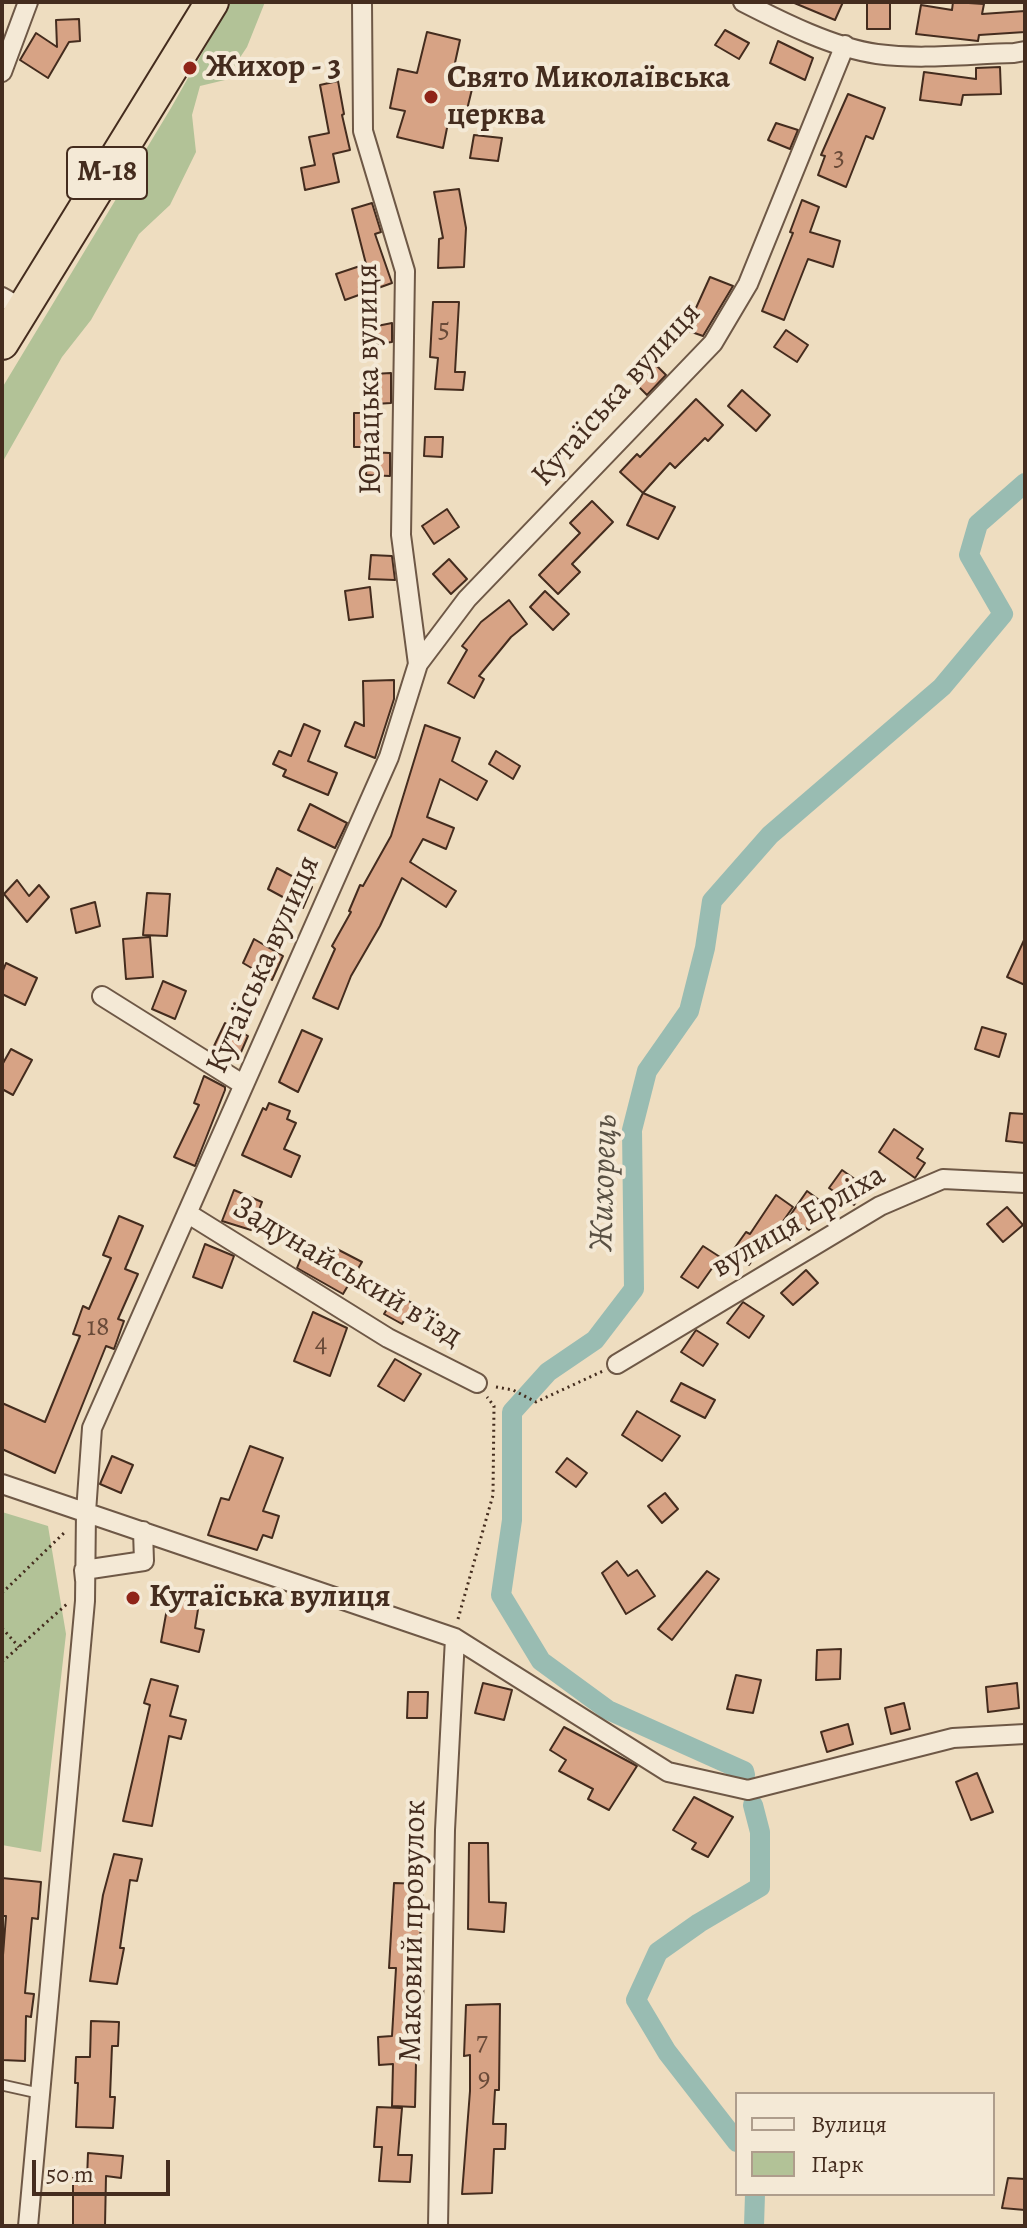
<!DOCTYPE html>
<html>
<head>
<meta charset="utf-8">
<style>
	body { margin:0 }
	#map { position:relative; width:1027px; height:2228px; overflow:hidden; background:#eeddc0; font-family:Alegreya,serif }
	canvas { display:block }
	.frame { position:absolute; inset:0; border:4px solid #442c1e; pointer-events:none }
	.legend { position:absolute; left:735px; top:2092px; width:260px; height:104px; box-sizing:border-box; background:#f4e9d6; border:2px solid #ae9d8c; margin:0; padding:10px 14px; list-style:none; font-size:24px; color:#442c1e }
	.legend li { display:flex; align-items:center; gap:16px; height:40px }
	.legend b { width:40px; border:2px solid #ae9d8c }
	.scale { position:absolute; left:32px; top:2160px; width:138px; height:36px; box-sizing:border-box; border:4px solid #442c1e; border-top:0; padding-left:10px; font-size:24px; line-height:28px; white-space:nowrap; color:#442c1e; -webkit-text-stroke:6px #f4e9d6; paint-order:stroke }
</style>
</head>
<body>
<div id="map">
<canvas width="1027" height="2228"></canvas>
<div class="frame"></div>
<ul class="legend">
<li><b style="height:10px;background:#f4e9d6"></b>Вулиця</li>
<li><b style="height:22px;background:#b2c297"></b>Парк</li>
</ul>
<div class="scale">50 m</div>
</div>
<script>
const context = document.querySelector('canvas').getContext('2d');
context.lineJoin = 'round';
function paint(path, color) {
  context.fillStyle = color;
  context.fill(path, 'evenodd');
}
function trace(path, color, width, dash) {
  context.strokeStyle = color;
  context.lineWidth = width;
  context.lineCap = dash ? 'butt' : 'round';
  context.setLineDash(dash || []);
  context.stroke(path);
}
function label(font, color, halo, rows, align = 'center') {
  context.font = font + ' Alegreya,serif';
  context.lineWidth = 8;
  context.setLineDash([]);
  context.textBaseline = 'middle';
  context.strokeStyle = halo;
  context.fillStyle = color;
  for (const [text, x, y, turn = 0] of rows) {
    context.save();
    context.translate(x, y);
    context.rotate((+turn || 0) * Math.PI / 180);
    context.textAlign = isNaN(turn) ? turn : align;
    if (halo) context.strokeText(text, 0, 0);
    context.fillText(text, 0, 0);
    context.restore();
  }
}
paint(new Path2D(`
	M 231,2 L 265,2 L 247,47 L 225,80 L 200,86 L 192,115 L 196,152 L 170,205 L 139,234 L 91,320 L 62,357 L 2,463 L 2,388 L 171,108 Z
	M 2,1512 L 48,1526 L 66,1634 L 41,1852 L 2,1845 Z`), '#b2c297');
trace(new Path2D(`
	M 745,1775 L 744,1771 L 608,1710 L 541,1661 L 501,1595 L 512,1520 L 512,1412 L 548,1372 L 595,1340 L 634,1289 L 632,1130 L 647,1071 L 689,1011 L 705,948 L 712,901 L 770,835 L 942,687 L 1003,614 L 969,555 L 978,524 L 1025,483
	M 737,2142 L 667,2052 L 636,2000 L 658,1952 L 699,1923 L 760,1887 L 760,1832 L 753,1805
	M 754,2226 L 755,2194`), '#99bcb2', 20);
const building = new Path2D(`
	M 792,2 L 843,2 L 835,20 Z
	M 867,2 L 890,2 L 890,29 L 867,29 Z
	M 953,2 L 984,4 L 982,14 L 1025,11 L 1025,32 L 979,35 L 978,41 L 916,34 L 921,5 L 952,10 Z
	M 79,19 L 80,41 L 69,42 L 48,78 L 20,60 L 36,33 L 57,47 L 56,20 Z
	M 725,30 L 749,43 L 739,59 L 715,45 Z
	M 427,32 L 460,40 L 451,81 L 473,85 L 463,126 L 448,123 L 443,148 L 397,137 L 405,111 L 390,108 L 398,69 L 417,73 Z
	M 778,41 L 813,58 L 805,80 L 770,63 Z
	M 1000,67 L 1001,94 L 963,95 L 961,105 L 920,100 L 924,72 L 976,79 L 976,68 Z
	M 338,81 L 344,114 L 342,115 L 350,150 L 333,154 L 339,182 L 305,190 L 301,168 L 315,165 L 309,137 L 329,133 L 320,85 Z
	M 848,94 L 885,108 L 873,139 L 866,136 L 846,187 L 818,175 L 825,156 L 821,155 Z
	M 776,123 L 798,130 L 790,149 L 768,140 Z
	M 474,135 L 502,138 L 498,161 L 470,158 Z
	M 459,189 L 466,228 L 464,267 L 438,268 L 439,239 L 443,238 L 434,192 Z
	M 802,200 L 819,207 L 810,232 L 840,241 L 833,267 L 808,259 L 784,320 L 762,311 L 793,233 L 790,232 Z
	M 372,203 L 381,232 L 375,234 L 392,283 L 345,300 L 336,274 L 366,264 L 352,209 Z
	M 710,277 L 733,286 L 703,336 L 686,330 Z
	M 433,302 L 459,302 L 455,372 L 465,372 L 463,390 L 435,389 L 438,358 L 430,357 Z
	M 392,323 L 392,342 L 369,345 L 367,328 Z
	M 786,330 L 808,345 L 797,362 L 774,347 Z
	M 645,354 L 666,375 L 647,395 L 626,374 Z
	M 391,373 L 391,403 L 375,404 L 373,374 Z
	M 742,390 L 770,415 L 756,431 L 728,406 Z
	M 696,399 L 723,425 L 708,441 L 705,438 L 675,468 L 670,463 L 643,493 L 620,472 L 637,454 L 640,457 Z
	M 354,413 L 378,413 L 378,447 L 354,447 Z
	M 425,437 L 443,437 L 442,457 L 424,456 Z
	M 368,452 L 390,453 L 390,476 L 366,475 Z
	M 643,493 L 675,507 L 658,539 L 627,525 Z
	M 592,501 L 613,522 L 572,564 L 580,572 L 558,594 L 539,575 L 580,533 L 570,523 Z
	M 447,509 L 459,527 L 434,544 L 422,526 Z
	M 371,555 L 392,556 L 395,580 L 369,579 Z
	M 449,559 L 467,579 L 451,594 L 433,574 Z
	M 370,587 L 373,617 L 349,620 L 345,591 Z
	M 545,591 L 569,614 L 553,630 L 530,607 Z
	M 509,600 L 527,624 L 511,637 L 479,676 L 484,679 L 474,698 L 448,683 L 467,650 L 462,646 L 481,622 Z
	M 394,680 L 394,699 L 375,758 L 345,746 L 355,722 L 364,726 L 363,681 Z
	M 304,724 L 320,731 L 308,761 L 337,773 L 328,795 L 283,776 L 286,770 L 273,764 L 279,751 L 291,756 Z
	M 425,725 L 460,738 L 452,761 L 487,781 L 477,800 L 440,779 L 427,817 L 454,828 L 446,849 L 423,839 L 410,862 L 456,891 L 446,907 L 402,878 L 380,926 L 351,976 L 338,1009 L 313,998 L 335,949 L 332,946 L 351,912 L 349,911 L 360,885 L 363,886 L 391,836 Z
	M 496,751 L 520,766 L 513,779 L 489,764 Z
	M 310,804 L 347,823 L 335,848 L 298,830 Z
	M 277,868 L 312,887 L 303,908 L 268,889 Z
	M 17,880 L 29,896 L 39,885 L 49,897 L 27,922 L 4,894 Z
	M 147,893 L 170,894 L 167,936 L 143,935 Z
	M 95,902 L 100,926 L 76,933 L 71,909 Z
	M 150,937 L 153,977 L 126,979 L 123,939 Z
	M 1025,938 L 1025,985 L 1007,977 Z
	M 254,939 L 283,956 L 272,980 L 243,963 Z
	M 6,963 L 37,978 L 25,1005 L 2,994 L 2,973 Z
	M 163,981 L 186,991 L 175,1019 L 152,1009 Z
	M 225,1023 L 248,1036 L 238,1059 L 214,1046 Z
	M 982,1027 L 1006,1034 L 999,1057 L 975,1049 Z
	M 302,1030 L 322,1039 L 298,1092 L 279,1082 Z
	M 11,1049 L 32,1060 L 13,1095 L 2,1089 L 2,1065 Z
	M 204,1076 L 225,1087 L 225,1090 L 195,1166 L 174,1157 L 199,1105 L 194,1103 Z
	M 269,1103 L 290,1111 L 287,1119 L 296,1123 L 284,1149 L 300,1156 L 291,1177 L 242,1155 L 263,1108 L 266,1110 Z
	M 1010,1113 L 1025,1114 L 1025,1143 L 1006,1141 Z
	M 894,1129 L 923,1149 L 917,1158 L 925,1163 L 915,1178 L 879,1152 Z
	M 842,1170 L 866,1187 L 854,1205 L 829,1188 Z
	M 234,1190 L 262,1202 L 251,1230 L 222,1221 Z
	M 807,1191 L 826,1205 L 809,1230 L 789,1217 Z
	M 776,1195 L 793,1207 L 779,1227 L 776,1225 L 749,1265 L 731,1253 L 746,1232 L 750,1234 Z
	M 1007,1207 L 1023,1225 L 1003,1242 L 987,1224 Z
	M 119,1216 L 143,1226 L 125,1269 L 138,1274 L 118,1319 L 124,1321 L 114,1349 L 106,1346 L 55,1473 L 2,1449 L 2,1403 L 45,1422 L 80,1336 L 73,1334 L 83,1306 L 89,1309 L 111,1258 L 103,1255 Z
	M 205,1244 L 234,1256 L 222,1288 L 193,1277 Z
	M 703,1246 L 720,1257 L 698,1288 L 681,1277 Z
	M 305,1248 L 326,1262 L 335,1248 L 362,1262 L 343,1294 L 297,1268 Z
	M 806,1270 L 818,1283 L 793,1305 L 781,1293 Z
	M 396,1294 L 414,1304 L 402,1324 L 384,1314 Z
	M 743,1302 L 764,1316 L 749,1338 L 727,1323 Z
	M 313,1312 L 347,1328 L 330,1376 L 294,1361 Z
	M 696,1330 L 718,1344 L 703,1366 L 681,1352 Z
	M 395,1359 L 421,1374 L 404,1401 L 378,1386 Z
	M 681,1383 L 715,1400 L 705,1418 L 671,1401 Z
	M 637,1411 L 680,1436 L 662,1461 L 622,1435 Z
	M 250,1446 L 283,1458 L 263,1511 L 279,1516 L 272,1538 L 263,1535 L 257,1550 L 208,1535 L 221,1498 L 229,1500 Z
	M 112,1456 L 133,1465 L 121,1493 L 100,1484 Z
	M 567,1458 L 587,1473 L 576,1487 L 556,1472 Z
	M 665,1493 L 678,1509 L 662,1523 L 648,1506 Z
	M 617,1561 L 628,1576 L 637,1570 L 655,1596 L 626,1614 L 602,1573 Z
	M 707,1571 L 719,1579 L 672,1640 L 658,1629 Z
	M 170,1592 L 200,1597 L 195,1628 L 204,1630 L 199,1652 L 161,1642 Z
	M 841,1649 L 840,1679 L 816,1680 L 817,1650 Z
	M 736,1675 L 761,1680 L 753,1713 L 727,1709 Z
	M 151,1679 L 178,1686 L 170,1716 L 186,1720 L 181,1739 L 169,1736 L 152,1826 L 123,1821 L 150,1705 L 144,1703 Z
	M 483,1683 L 512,1690 L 504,1720 L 475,1713 Z
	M 1017,1683 L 1019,1708 L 988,1712 L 986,1687 Z
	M 408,1692 L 428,1692 L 427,1718 L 407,1718 Z
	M 904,1703 L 910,1729 L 891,1734 L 885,1708 Z
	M 848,1724 L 853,1744 L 827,1752 L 821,1732 Z
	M 564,1727 L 637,1766 L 609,1810 L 588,1799 L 593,1789 L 559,1771 L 566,1760 L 550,1750 Z
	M 977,1773 L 993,1812 L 971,1820 L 956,1782 Z
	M 694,1797 L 733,1817 L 708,1857 L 692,1849 L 696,1843 L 673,1830 Z
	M 469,1843 L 488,1843 L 489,1902 L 506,1903 L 504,1932 L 468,1929 Z
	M 114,1854 L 142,1859 L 137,1881 L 130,1880 L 120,1948 L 124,1948 L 117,1984 L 90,1981 L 103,1895 Z
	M 2,1878 L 41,1882 L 38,1919 L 32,1918 L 25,1993 L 34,1994 L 31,2017 L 26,2016 L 25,2061 L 2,2060 L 2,1968 L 6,1916 L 2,1916 Z
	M 394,1883 L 423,1884 L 420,1939 L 423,1940 L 420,1978 L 424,1979 L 422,2016 L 419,2015 L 420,2062 L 416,2063 L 415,2107 L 392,2106 L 393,2064 L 379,2065 L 378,2037 L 392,2036 L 396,1968 L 389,1968 Z
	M 500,2004 L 499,2090 L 495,2090 L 493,2124 L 506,2124 L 505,2149 L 494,2149 L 492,2193 L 462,2194 L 470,2091 L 470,2055 L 464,2056 L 466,2005 Z
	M 91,2021 L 119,2022 L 118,2046 L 112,2046 L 110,2097 L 115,2097 L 113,2128 L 76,2127 L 78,2083 L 75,2083 L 76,2057 L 90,2057 Z
	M 377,2107 L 402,2108 L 398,2155 L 412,2155 L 410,2182 L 379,2181 L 382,2147 L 374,2147 Z
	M 88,2153 L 123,2156 L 121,2178 L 106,2176 L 105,2226 L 73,2226 L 73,2178 L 87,2179 Z
	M 1008,2178 L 1025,2179 L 1025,2210 L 1002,2208 Z`);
paint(building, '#d7a385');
trace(building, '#442c1e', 2);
const service = new Path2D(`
	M 2,2085 L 38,2093`);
const minor = new Path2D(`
	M 362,2 L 363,131 L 405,271 L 401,535 L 418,664
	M 743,2 C 782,22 834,48 877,54 C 922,60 969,54 1014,53 L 1025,51
	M 2,72 L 28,2
	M 2,297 L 23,309
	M 102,996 L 244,1085
	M 187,1213 L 388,1338 L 477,1383
	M 617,1364 L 880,1206 L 943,1179 L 1025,1183
	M 2,1484 L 455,1638 L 668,1772 L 748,1790 L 953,1738 L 1025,1734
	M 85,1580 L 84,1570 L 144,1561 L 143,1531
	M 28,2226 L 85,1601 L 86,1512 L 92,1428 L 389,757 L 418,664 L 467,599 L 713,343 L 748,284 L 845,45
	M 438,2226 L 445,1830 L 455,1638`);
const trunk = new Path2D(`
	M 2,343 L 212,2`);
trace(service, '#6e5846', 13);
trace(minor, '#6e5846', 22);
trace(trunk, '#442c1e', 36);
trace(new Path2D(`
	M 496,1387 L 513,1390 L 536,1402 L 603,1371
	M 2,1593 L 66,1531
	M 458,1619 L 493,1495 L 494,1406 L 487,1397
	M 2,1628 L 19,1647
	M 2,1662 L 67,1604`), '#442c1e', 3, [2, 4]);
trace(service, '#f4e9d6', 9);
trace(minor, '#f4e9d6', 18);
trace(trunk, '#eeddc0', 32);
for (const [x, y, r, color] of [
	[190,68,8,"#8f2418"],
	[431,97,8,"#8f2418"],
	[133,1598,8,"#8f2418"]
]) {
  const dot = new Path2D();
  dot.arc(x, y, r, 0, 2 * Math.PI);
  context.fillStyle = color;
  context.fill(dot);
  trace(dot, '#f4e9d6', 3);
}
label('28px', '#694a38', null, [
	["3",839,158],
	["5",444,330],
	["18",98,1328],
	["4",321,1344],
	["7",482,2043],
	["9",484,2079]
]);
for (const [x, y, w] of [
	[107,173,80]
]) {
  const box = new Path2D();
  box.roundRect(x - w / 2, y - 26, w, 52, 6);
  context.fillStyle = '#f4e9d6';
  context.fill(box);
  trace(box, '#442c1e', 2);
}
label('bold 30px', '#442c1e', null, [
	["М-18",107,173]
]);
label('bold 32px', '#442c1e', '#f4e9d6', [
	["Жихор - 3",206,68],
	["Свято Миколаївська",447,79],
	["церква",447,116],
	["Кутаїська вулиця",149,1598]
], 'left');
label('32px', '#442c1e', '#f4e9d6', [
	["Юнацька вулиця",370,379,-91],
	["Кутаїська вулиця",617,395,-48],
	["Кутаїська вулиця",264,965,-66],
	["вулиця Ерліха",799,1222,-30],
	["Задунайський в’їзд",347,1273,31],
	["Маковий провулок",414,1931,-89]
]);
label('italic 34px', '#595043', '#f4e9d6', [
	["Жихорець",605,1183,-88]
]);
</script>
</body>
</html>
